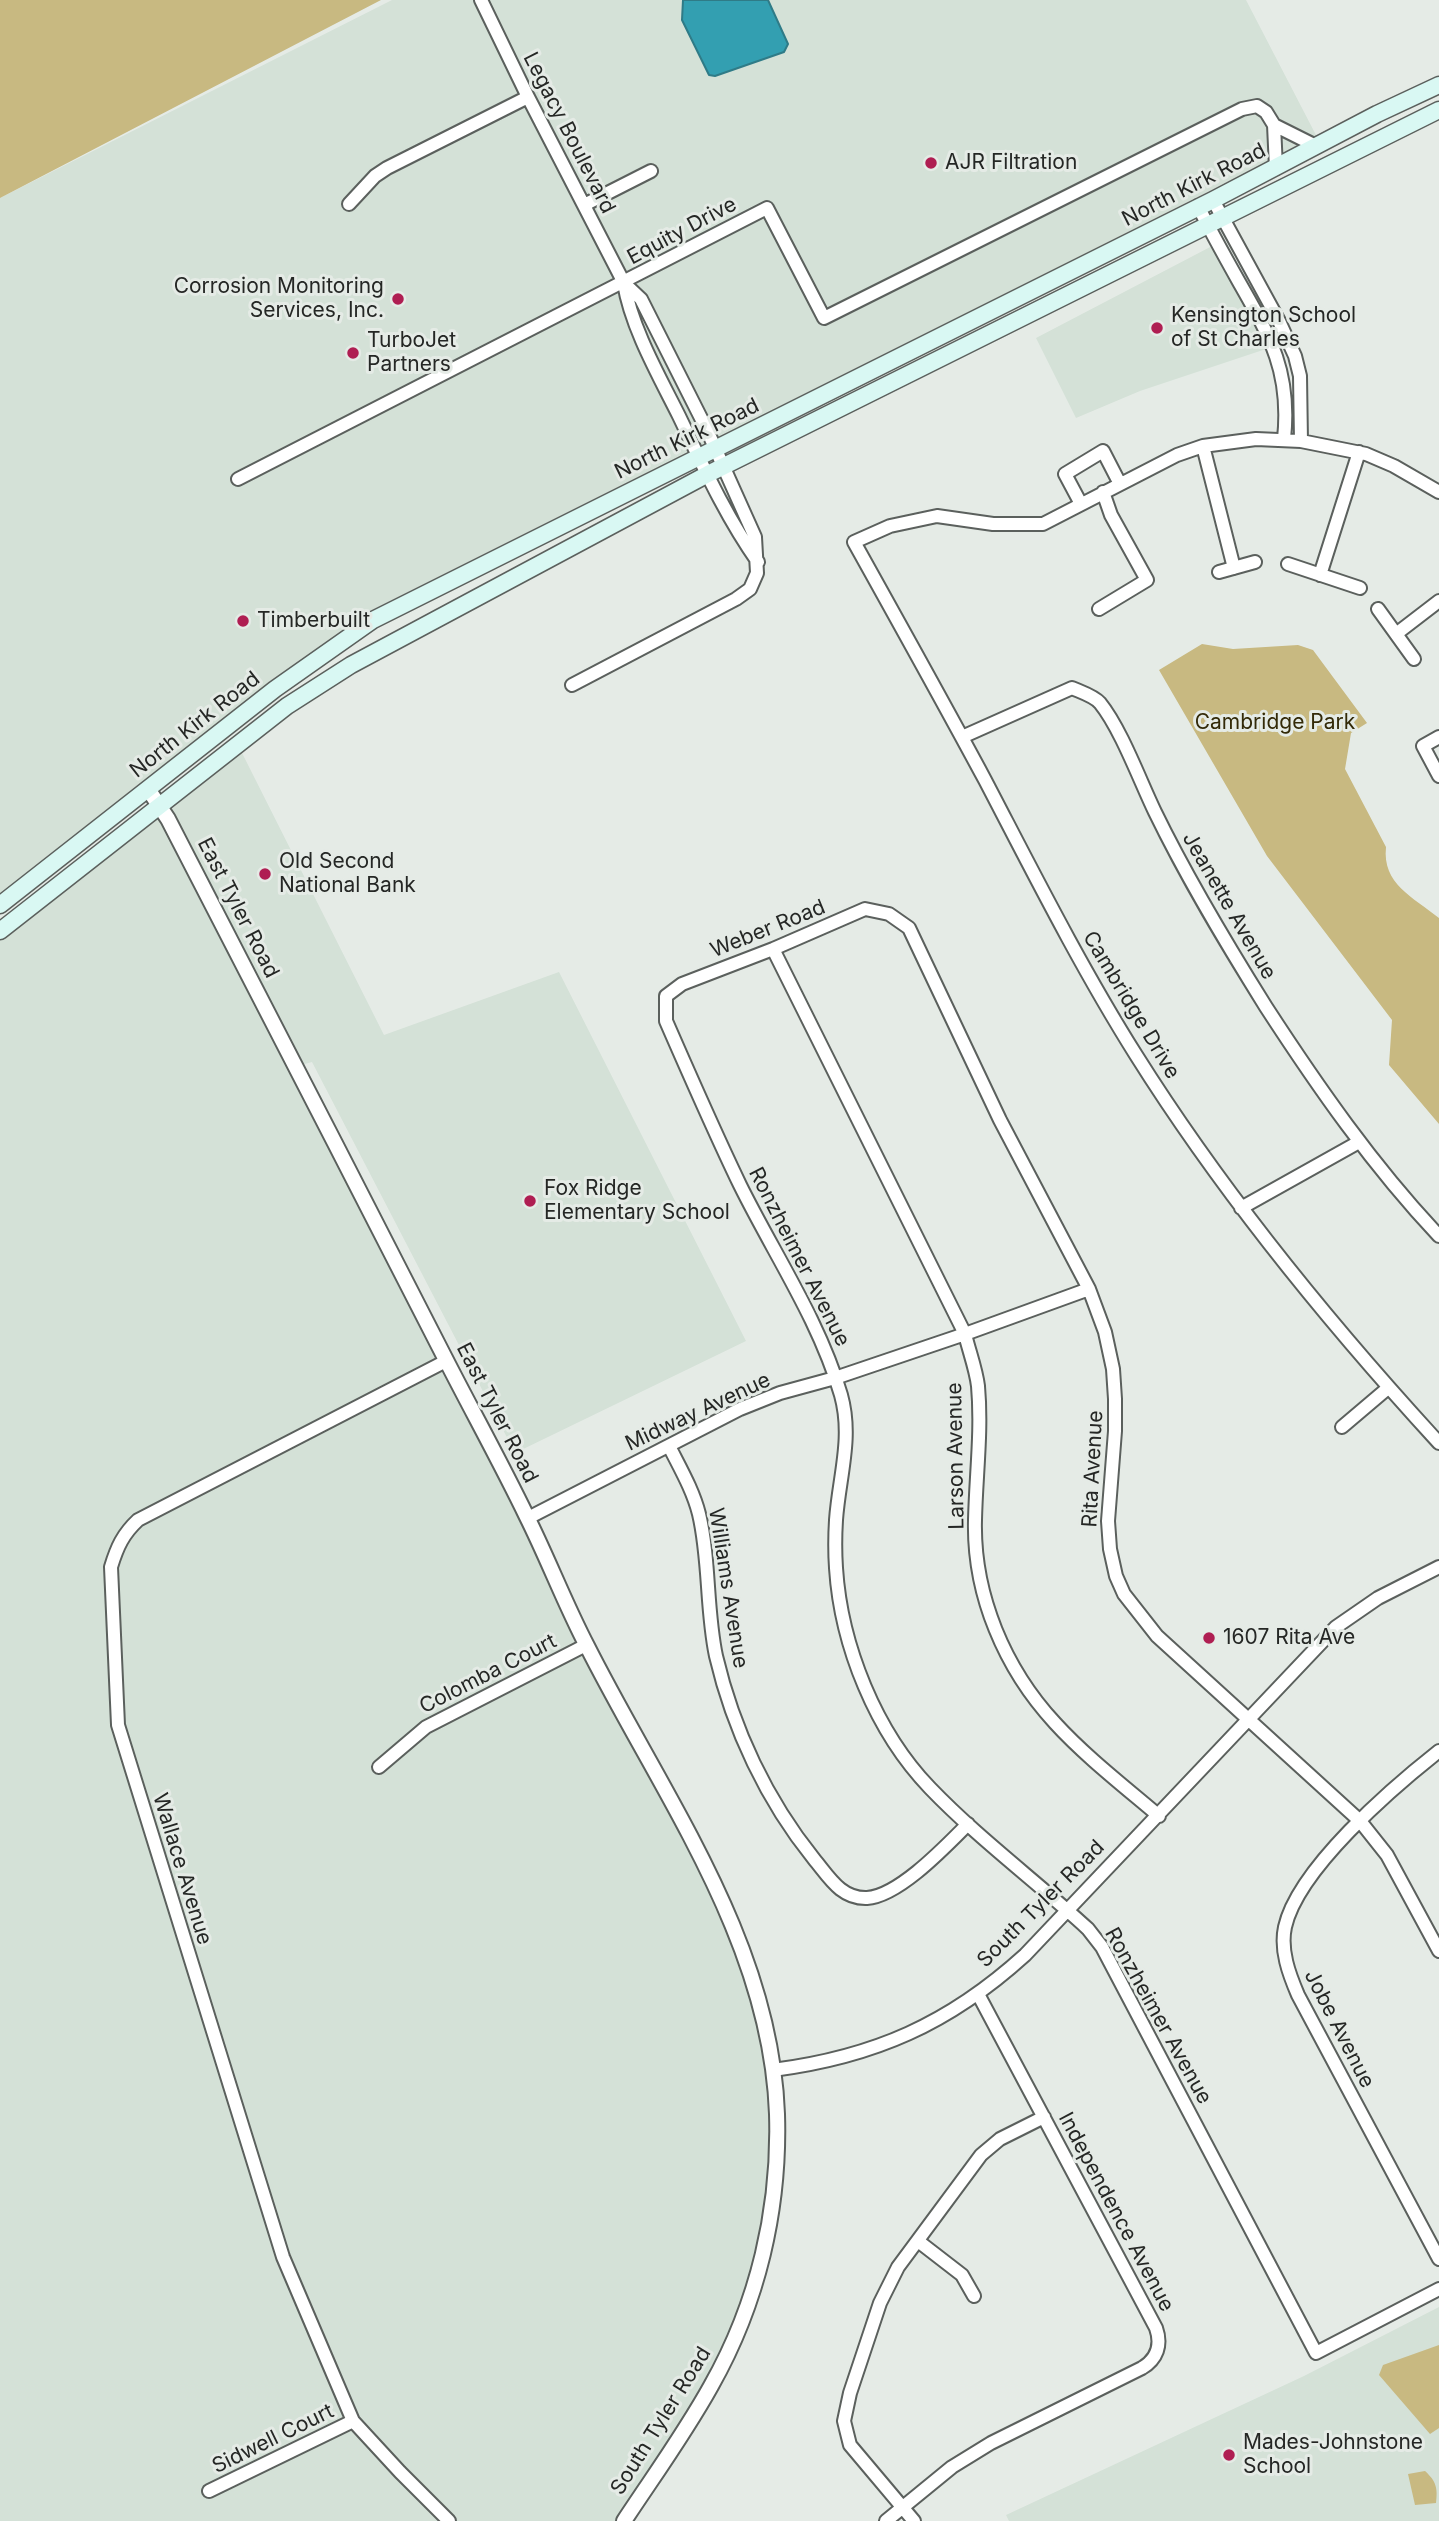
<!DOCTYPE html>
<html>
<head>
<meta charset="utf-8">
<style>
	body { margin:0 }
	canvas { display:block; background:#e5ebe6 }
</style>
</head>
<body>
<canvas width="1439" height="2521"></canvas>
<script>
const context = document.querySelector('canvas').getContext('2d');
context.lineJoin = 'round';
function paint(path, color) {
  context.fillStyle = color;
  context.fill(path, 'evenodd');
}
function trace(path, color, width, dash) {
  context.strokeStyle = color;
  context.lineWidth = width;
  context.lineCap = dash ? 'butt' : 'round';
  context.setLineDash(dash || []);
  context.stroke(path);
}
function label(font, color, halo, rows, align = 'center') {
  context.font = font + ' Inter,sans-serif';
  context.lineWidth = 6;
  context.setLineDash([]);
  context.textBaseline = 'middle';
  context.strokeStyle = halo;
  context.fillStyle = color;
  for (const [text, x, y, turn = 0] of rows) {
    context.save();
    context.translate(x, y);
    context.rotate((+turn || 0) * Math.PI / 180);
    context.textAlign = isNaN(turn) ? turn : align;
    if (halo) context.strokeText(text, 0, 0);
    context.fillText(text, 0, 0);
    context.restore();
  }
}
paint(new Path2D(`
	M 392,0 L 1246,0 L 1317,137 L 433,581 L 0,897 L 0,198 Z
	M 1214,245 L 1269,348 L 1140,391 L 1076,418 L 1036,338 Z
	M 240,749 L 384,1035 L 559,972 L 746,1341 L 515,1453 L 312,1062 L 301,1065 L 167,805 Z
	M 159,815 L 703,1872 L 740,1963 L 757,2022 L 766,2070 L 773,2136 L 768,2195 L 758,2254 L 735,2324 L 694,2406 L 617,2521 L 0,2521 L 0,939 Z
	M 1439,2307 L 1439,2521 L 1009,2521 L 1006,2515 L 1304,2376 Z`), '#d4e1d7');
paint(new Path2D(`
	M 0,0 L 381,0 L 0,198 Z
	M 1202,644 L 1233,649 L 1298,645 L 1313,650 L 1367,723 L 1351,733 L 1345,769 L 1386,847 C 1382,884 1413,897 1439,918 L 1439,1124 L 1389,1065 L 1392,1020 L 1267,856 L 1159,670 Z
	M 1439,2345 L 1439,2428 L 1430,2434 L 1379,2375 L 1383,2365 Z
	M 1425,2471 C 1436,2481 1438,2488 1436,2503 L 1415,2505 L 1408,2474 Z`), '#c8b981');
const water = new Path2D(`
	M 683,0 L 768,0 L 788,44 L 784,52 L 715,76 L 709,75 L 682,20 Z`);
paint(water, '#339fb1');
trace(water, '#2f7b87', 2);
const minor = new Path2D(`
	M 481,0 L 528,97 L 624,283 C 631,327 659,376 679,416 C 703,466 726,517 758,562
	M 1274,125 L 1276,168
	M 1213,200 L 1279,321 L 1295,356 L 1300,376 L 1301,441
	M 349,204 L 375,176 L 387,168 L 528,97
	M 584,205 L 651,171
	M 1198,206 C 1211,232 1225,257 1239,282 C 1271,338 1291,373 1284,439
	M 1203,446 L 1234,568
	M 238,479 L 767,208 L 824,318 L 1242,109 L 1257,106 L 1266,112 L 1274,125 L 1316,146
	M 1439,492 L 1394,466 L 1366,454 L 1301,441 L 1256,439 L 1203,446 L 1177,455 L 1043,524 L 993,524 L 937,516 L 890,526 L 854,542 C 898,621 942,700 985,780 C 1033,872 1080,966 1136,1055 C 1224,1195 1328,1322 1439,1443
	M 1081,504 L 1065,474 L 1103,451 L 1120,484
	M 1288,564 L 1360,588
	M 1219,572 L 1255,562
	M 1320,575 L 1359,452
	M 1099,609 L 1147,580 L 1111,515 L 1103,492
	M 1378,609 L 1414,659
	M 1396,634 L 1439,601
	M 572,685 L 736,599 L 750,589 L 757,573 L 755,537 L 707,430 L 641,299 L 624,283
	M 962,737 L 1072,688 C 1081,692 1094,696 1100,703 C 1121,729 1140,781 1155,812 C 1188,880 1226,943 1266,1007 C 1318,1087 1373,1166 1439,1236
	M 1439,737 L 1423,746 L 1439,776
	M 773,949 L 965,1334 C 969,1351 976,1369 978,1386 C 982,1431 976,1475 975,1520 C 973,1595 1005,1669 1055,1723 C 1085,1756 1125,1787 1159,1816
	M 1241,1208 L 1359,1142
	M 446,1361 L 138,1520 C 123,1534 117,1547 111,1567 L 118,1725 L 283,2257 L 353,2421 L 400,2472 L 449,2521
	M 1342,1427 L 1388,1388
	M 669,1446 C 680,1468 693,1490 699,1514 C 710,1560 706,1609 716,1656 C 733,1729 767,1801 814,1859 C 829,1877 841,1899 867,1898 C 899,1896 946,1846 968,1824
	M 528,1518 L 740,1409 L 780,1393 L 835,1378 L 965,1334 L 1089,1289
	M 1439,1751 C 1392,1788 1298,1869 1285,1927 C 1280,1950 1289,1974 1298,1995 L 1439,2259
	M 379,1767 L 426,1727 L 586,1645
	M 1439,1951 L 1387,1855 L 1360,1821 L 1157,1636 L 1124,1594 L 1116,1576 L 1110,1549 L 1108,1521 L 1115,1431 L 1115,1399 L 1113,1369 L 1105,1332 L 1089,1289 L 1000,1120 L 909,928 L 889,914 L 865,909 L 773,949 L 682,984 L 666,996 L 666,1021 C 690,1076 714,1131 740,1185 C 774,1254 819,1320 841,1395 C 853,1438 839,1477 836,1520 C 835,1536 835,1553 836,1568 C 841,1646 876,1732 930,1788 C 979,1839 1036,1881 1088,1929 L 1102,1947 L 1316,2353 L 1439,2289
	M 773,2070 C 874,2057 949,2024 1025,1955 L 1336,1627 L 1378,1598 L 1439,1567
	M 918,2241 L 962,2275 L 974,2296
	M 209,2491 L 353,2421
	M 886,2521 L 952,2467 L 991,2443 L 1142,2368 C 1157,2359 1162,2345 1156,2328 L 978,1994
	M 914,2521 L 850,2445 L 844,2421 L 850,2393 L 880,2303 L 898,2267 L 981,2155 L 1000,2139 L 1044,2117`);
const tertiary = new Path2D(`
	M 148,789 L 168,819 C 261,999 353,1178 445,1358 C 472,1411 501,1463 527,1517 C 548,1559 565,1604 587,1646 C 662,1795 771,1941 777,2114 C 780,2209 758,2303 711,2386 C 685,2433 653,2477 624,2521`);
const secondary = new Path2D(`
	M 0,905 L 275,689 L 373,620 L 1213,200 L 1377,114 L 1439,85
	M 0,931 L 287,706 L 351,665 L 708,474 L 1439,110`);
trace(minor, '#5b605d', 16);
trace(tertiary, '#5b605d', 18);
trace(secondary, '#5b605d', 19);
trace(minor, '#fff', 12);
trace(tertiary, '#fff', 14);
trace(secondary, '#d9f8f3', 16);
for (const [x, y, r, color] of [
	[931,163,7,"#af1e52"],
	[398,299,7,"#af1e52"],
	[1157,328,7,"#af1e52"],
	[353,353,7,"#af1e52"],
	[243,621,7,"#af1e52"],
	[265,874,7,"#af1e52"],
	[530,1201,7,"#af1e52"],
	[1209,1638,7,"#af1e52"],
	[1229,2455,7,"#af1e52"]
]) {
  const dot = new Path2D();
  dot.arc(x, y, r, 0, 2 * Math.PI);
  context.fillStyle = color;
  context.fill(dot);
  trace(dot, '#e5ebe6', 2.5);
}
label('21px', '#252725', '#e5ebe6', [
	["Legacy Boulevard",569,133,63],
	["North Kirk Road",1194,185,-27],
	["Equity Drive",682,231,-28],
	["North Kirk Road",687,439,-26],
	["North Kirk Road",195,725,-38],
	["Jeanette Avenue",1229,906,60],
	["East Tyler Road",238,908,63],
	["Weber Road",768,929,-22],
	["Cambridge Drive",1131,1005,59],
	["Ronzheimer Avenue",799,1257,63],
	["Midway Avenue",698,1412,-25],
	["East Tyler Road",497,1413,63],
	["Larson Avenue",956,1456,-91],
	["Rita Avenue",1093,1469,-87],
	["Williams Avenue",728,1588,81],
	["Colomba Court",488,1674,-27],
	["Wallace Avenue",182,1869,73],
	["South Tyler Road",1041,1904,-45],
	["Ronzheimer Avenue",1158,2016,61],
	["Jobe Avenue",1339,2029,63],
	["Independence Avenue",1116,2212,62],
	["South Tyler Road",661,2421,-58],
	["Sidwell Court",273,2439,-26]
]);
label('21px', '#252725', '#e5ebe6', [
	["AJR Filtration",945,163],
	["Corrosion Monitoring",384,287,"right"],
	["Services, Inc.",384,311,"right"],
	["Kensington School",1171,316],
	["of St Charles",1171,340],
	["TurboJet",367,341],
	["Partners",367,365],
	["Timberbuilt",257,621],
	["Old Second",279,862],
	["National Bank",279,886],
	["Fox Ridge",544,1189],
	["Elementary School",544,1213],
	["1607 Rita Ave",1223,1638],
	["Mades-Johnstone",1243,2443],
	["School",1243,2467]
], 'left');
label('21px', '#332a08', '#e5ebe6', [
	["Cambridge Park",1275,723]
]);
</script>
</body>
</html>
